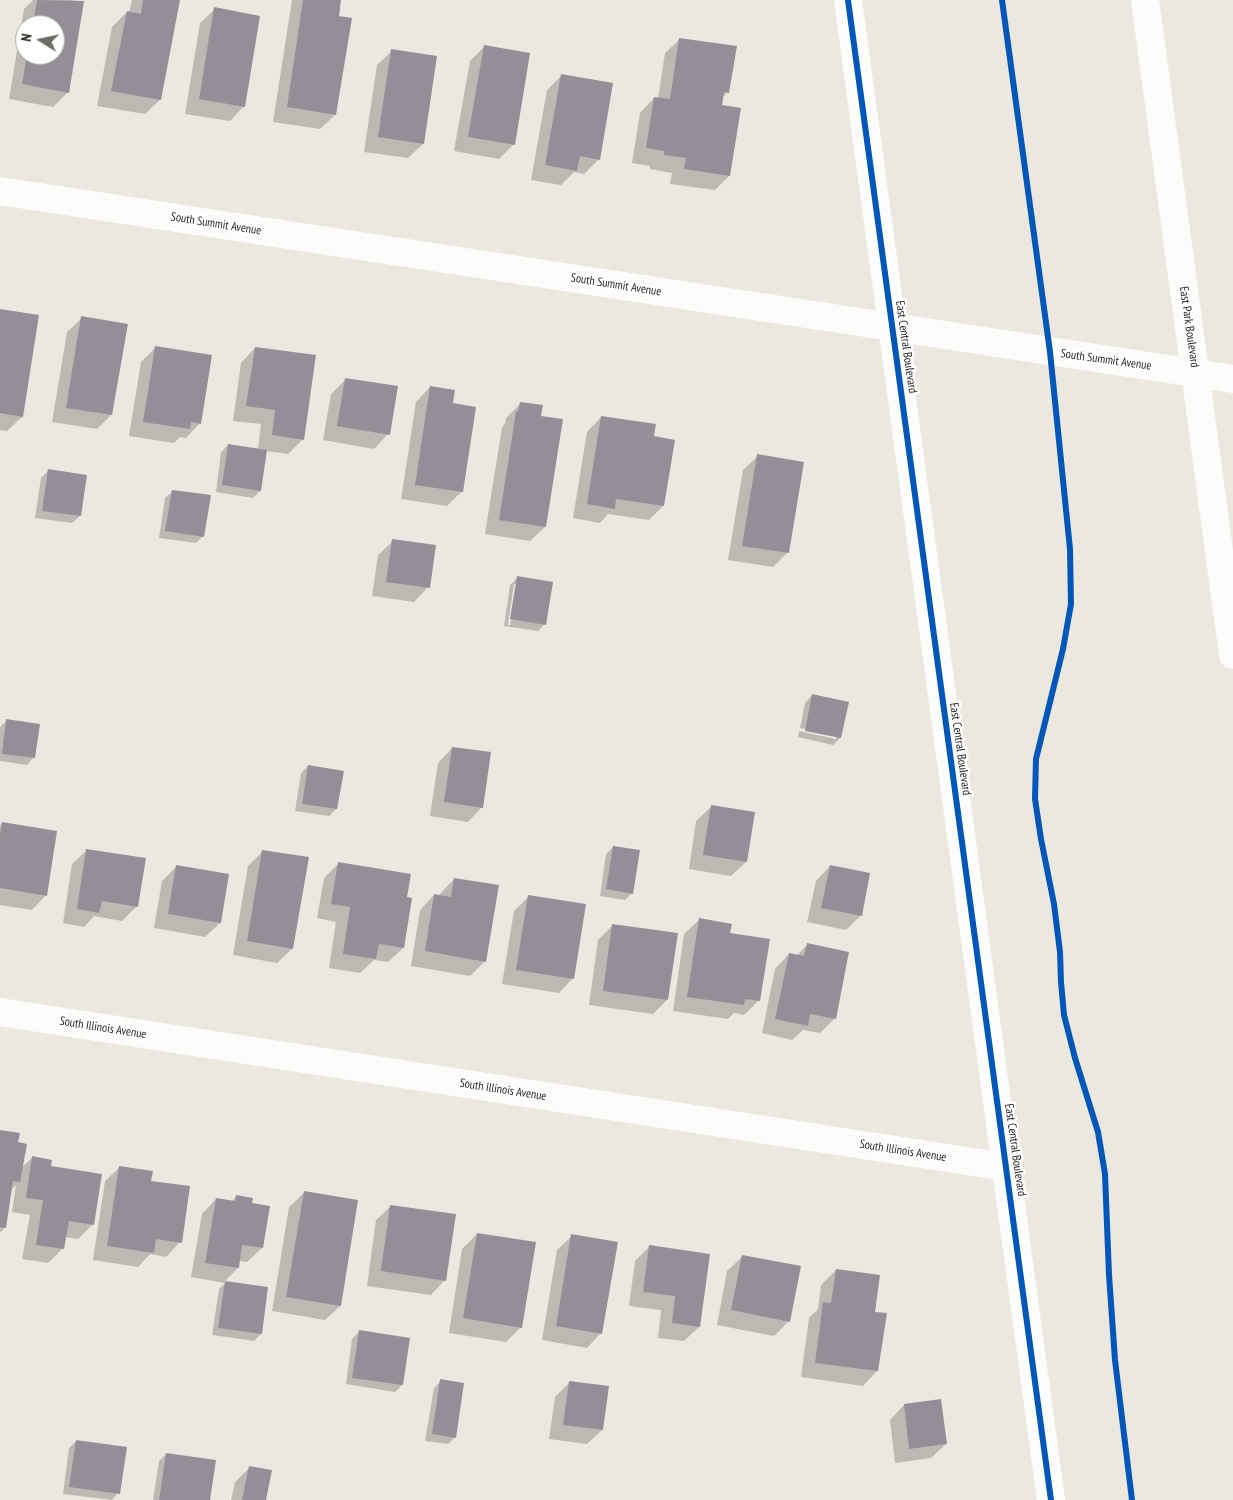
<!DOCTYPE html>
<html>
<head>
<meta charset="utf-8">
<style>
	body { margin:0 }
	#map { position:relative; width:1233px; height:1500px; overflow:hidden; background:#ece8e0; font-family:"PT Sans Narrow",sans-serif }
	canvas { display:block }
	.north { position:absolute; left:15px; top:15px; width:50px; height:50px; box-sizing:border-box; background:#fff; border:1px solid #a9a8a6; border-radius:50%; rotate:280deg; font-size:14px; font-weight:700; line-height:20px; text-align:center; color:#282620 }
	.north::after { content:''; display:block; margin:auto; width:18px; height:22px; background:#6d6a63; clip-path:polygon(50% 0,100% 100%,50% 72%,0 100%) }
</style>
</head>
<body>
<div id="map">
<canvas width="1233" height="1500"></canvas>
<div class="north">N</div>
</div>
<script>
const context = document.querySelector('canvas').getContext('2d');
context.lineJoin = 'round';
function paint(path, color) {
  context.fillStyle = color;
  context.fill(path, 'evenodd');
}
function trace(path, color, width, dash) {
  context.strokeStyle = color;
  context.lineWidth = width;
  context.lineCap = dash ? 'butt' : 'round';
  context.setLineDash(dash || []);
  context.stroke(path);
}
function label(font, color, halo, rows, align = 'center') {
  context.font = font + ' "PT Sans Narrow",sans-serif';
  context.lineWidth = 5;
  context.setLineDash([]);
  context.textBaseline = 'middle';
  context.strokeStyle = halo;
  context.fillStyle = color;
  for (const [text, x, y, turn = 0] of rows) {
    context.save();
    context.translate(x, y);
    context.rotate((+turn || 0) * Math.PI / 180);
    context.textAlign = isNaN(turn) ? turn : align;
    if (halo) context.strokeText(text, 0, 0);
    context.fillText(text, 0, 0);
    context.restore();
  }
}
paint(new Path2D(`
	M 33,0 L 70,0 L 83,2 L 68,92 L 53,107 L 9,99 L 24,9 ZM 25,25 L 55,25 L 55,55 L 25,55 Z
	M 132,0 L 178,0 L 160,100 L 145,114 L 97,106 L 112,27 L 127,12 L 129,12 Z
	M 292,0 L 340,0 L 338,17 L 335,115 L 320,129 L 273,122 Z
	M 215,9 L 244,106 L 230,121 L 185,114 L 200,23 Z
	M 680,39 L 728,92 L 721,99 L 721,106 L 729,176 L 715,190 L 670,184 L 672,173 L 650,169 L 650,166 L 632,163 L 640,113 L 654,98 L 658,99 L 665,53 Z
	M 484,47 L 514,144 L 499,159 L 454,151 L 470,61 Z
	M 392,51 L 423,144 L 408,158 L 364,152 L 377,65 Z
	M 561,76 L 599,159 L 584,174 L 574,172 L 561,185 L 531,180 L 547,90 Z
	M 0,310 L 22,417 L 7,431 L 0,430 Z
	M 82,318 L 111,415 L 97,429 L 52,422 L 67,332 Z
	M 156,347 L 200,423 L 186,438 L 180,437 L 174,443 L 129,436 L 141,362 Z
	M 255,348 L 303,439 L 288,454 L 266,451 L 260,491 L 253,498 L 216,492 L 221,452 L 228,445 L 258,449 L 261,424 L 233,421 L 241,363 Z
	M 346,379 L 388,434 L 374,449 L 323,440 L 331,394 Z
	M 430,387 L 451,404 L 462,491 L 447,506 L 401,499 L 416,402 Z
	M 521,403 L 540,417 L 545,527 L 530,541 L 485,534 L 502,427 L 505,424 L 506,418 Z
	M 601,417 L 653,437 L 663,506 L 649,520 L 608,514 L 600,523 L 573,518 L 587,432 Z
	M 758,456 L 787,553 L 773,567 L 728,560 L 743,470 Z
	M 48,471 L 80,516 L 72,523 L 35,518 L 41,478 Z
	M 173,491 L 203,536 L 196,543 L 159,538 L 165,498 Z
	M 393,541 L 428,587 L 414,602 L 372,596 L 378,555 Z
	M 517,578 L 545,624 L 538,631 L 504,626 L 510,585 ZM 514,584 L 517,584 L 510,625 L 508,625 Z
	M 812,695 L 847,703 L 840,738 L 833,745 L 798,737 L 799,731 L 836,739 L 836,736 L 800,728 L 805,703 Z
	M 7,720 L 34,757 L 27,765 L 0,761 L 0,727 Z
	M 452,748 L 482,807 L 468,822 L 430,816 L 438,763 Z
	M 308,766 L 336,809 L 329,816 L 295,811 L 301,773 Z
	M 711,807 L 746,862 L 731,876 L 689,869 L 696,821 Z
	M 2,823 L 46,895 L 32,910 L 0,905 L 0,826 Z
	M 613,847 L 632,893 L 625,900 L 600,896 L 606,854 Z
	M 87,850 L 137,906 L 122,921 L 94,916 L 84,927 L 63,923 L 72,864 Z
	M 263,851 L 292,949 L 277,963 L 233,955 L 248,866 Z
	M 338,864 L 405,898 L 403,948 L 388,962 L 374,960 L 360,973 L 329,968 L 336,922 L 317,918 L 324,878 Z
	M 830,866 L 861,915 L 846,930 L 807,922 L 816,881 Z
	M 176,867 L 220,923 L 205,937 L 154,928 L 162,881 Z
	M 454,879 L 485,961 L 470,976 L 411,966 L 420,910 L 434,895 L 439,896 L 440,894 Z
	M 529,896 L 573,978 L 559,993 L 502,984 L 514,911 Z
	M 699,920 L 729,934 L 759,1000 L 744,1015 L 734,1013 L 728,1019 L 673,1011 L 684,934 Z
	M 613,925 L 667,1000 L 653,1014 L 589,1005 L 598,940 Z
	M 807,945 L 848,953 L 834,1019 L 820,1033 L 803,1030 L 792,1040 L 762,1033 L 775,969 L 789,954 L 796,956 Z
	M 0,1131 L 17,1143 L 21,1168 L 32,1158 L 93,1224 L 78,1239 L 65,1237 L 63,1248 L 48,1263 L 22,1259 L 30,1215 L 12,1212 L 16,1185 L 11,1190 L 5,1227 L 0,1233 Z
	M 120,1167 L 150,1182 L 180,1242 L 166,1257 L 150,1254 L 138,1267 L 93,1260 L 105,1181 Z
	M 304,1193 L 340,1306 L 325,1320 L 272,1311 L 289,1207 Z
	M 236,1197 L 262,1248 L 247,1262 L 239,1261 L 238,1268 L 224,1282 L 267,1288 L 261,1334 L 254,1341 L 212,1335 L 219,1289 L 225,1283 L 191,1277 L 202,1214 L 216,1199 L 232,1201 Z
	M 391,1206 L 445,1280 L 431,1295 L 367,1286 L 376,1220 Z
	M 477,1234 L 521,1327 L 506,1342 L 449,1333 L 462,1249 Z
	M 572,1236 L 601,1333 L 587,1348 L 542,1340 L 557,1250 Z
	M 649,1247 L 699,1327 L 684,1341 L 658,1338 L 661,1310 L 629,1306 L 635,1261 Z
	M 742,1257 L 789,1321 L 774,1336 L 717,1325 L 727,1271 Z
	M 836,1270 L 874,1313 L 877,1371 L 863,1386 L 801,1377 L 809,1318 L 818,1309 L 821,1285 Z
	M 359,1332 L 402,1385 L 395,1392 L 346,1384 L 352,1339 Z
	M 441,1381 L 455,1437 L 448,1444 L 425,1441 L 434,1388 Z
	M 570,1382 L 602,1430 L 587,1444 L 549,1439 L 555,1397 Z
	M 904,1405 L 946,1444 L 931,1458 L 895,1463 L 890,1420 Z
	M 76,1441 L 118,1493 L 112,1500 L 63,1494 L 69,1448 Z
	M 166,1454 L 209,1500 L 153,1500 L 159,1461 Z
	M 250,1467 L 265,1500 L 231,1500 L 235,1482 Z`), '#0003');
paint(new Path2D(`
	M 37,0 L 84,1 L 69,93 L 22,84 L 27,55 L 55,55 L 55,25 L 33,25 Z
	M 143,0 L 180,0 L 161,100 L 111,91 L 127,11 L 141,14 Z
	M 303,0 L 341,0 L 339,16 L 352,18 L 336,115 L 287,107 Z
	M 214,7 L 260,16 L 245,107 L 199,99 Z
	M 679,38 L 737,46 L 729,93 L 724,92 L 722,105 L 741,108 L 730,176 L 684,169 L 686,158 L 664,155 L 664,151 L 646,148 L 654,97 L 670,99 Z
	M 484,45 L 530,53 L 515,145 L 468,137 Z
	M 391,49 L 437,56 L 424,144 L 378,137 Z
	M 561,74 L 613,83 L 600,160 L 580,156 L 577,171 L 545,165 Z
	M 0,309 L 39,315 L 23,417 L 0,413 Z
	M 81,316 L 128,324 L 112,415 L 66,408 Z
	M 155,346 L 212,355 L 201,424 L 191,422 L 190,429 L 143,422 Z
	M 255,347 L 316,355 L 304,440 L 272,435 L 275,410 L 246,406 Z
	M 345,378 L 398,386 L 390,435 L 337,426 Z
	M 430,386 L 455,390 L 453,403 L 476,407 L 463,492 L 415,485 Z
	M 520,402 L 543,405 L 541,416 L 563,419 L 546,527 L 499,520 L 516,411 L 518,411 Z
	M 601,416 L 656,424 L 654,436 L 675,440 L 664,506 L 616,499 L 615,509 L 587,504 Z
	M 228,444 L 267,450 L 261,491 L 222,485 Z
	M 757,454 L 804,462 L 789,553 L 742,546 Z
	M 48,469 L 87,475 L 81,516 L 42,511 Z
	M 172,490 L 211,495 L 204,537 L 165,531 Z
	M 392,539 L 436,545 L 430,588 L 386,582 Z
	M 517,576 L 553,582 L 546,625 L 510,619 Z
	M 812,694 L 849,702 L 841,738 L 805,731 Z
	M 6,719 L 40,724 L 35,758 L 2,754 Z
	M 452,747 L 491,752 L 483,808 L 444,802 Z
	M 308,765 L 344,771 L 337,809 L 302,804 Z
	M 711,805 L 755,812 L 747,862 L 703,855 Z
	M 2,822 L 57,831 L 47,896 L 0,888 L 0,835 Z
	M 613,846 L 640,850 L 633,894 L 606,889 Z
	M 86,849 L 146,858 L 138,907 L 102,901 L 99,913 L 77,909 Z
	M 262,850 L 309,857 L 293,949 L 247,941 Z
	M 338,862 L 411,874 L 407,897 L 412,898 L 404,948 L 379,944 L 376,959 L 343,954 L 350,907 L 331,904 Z
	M 176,865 L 229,874 L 221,923 L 168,914 Z
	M 830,865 L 870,873 L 862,916 L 821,908 Z
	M 454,878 L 499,885 L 486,962 L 425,951 L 434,894 L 451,897 Z
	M 528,895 L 586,904 L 574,979 L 516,970 Z
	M 699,918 L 732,924 L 730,933 L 770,939 L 760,1001 L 745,999 L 744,1005 L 687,997 Z
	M 612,924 L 678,933 L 668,1000 L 603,991 Z
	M 807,943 L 849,952 L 836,1019 L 810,1014 L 808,1026 L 775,1019 L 789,953 L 804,956 Z
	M 0,1130 L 20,1133 L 18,1142 L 27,1144 L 20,1182 L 13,1181 L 6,1228 L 0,1227 Z
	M 32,1156 L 52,1160 L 51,1166 L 102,1174 L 94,1225 L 69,1221 L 64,1249 L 36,1245 L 43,1200 L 26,1198 Z
	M 119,1166 L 153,1171 L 151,1181 L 190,1186 L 182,1243 L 156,1239 L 154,1253 L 107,1246 Z
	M 304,1191 L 358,1200 L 341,1306 L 286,1297 Z
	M 236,1195 L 253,1198 L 252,1203 L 270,1206 L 263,1248 L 242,1245 L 239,1268 L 205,1263 L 216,1198 L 235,1201 Z
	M 390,1205 L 456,1214 L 446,1281 L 381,1271 Z
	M 477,1233 L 536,1242 L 522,1328 L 463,1318 Z
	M 571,1234 L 618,1242 L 602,1334 L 556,1326 Z
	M 649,1245 L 710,1254 L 700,1327 L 672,1323 L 675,1296 L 643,1292 Z
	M 742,1255 L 801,1266 L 790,1322 L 731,1310 Z
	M 836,1269 L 880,1275 L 875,1312 L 887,1313 L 878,1371 L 815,1363 L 823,1302 L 831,1303 Z
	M 225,1281 L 268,1287 L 262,1334 L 218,1328 Z
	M 359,1330 L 410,1338 L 403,1385 L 352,1378 Z
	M 440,1379 L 464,1383 L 456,1438 L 432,1434 Z
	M 569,1381 L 609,1386 L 603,1430 L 563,1425 Z
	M 941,1399 L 947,1444 L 909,1449 L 904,1404 Z
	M 76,1440 L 127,1447 L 120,1494 L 69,1487 Z
	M 166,1453 L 216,1460 L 210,1500 L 159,1500 Z
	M 249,1466 L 272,1470 L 266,1500 L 242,1500 Z`), '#958e99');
trace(new Path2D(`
	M 848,0 L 1051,1500
	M 1145,0 L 1233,655
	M 0,191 L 1233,379
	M 0,1012 L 1006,1167`), '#fcfcfa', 28);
trace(new Path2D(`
	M 848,0 L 1051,1500
	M 1002,0 L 1050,352 L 1070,549 L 1071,604 L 1063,649 L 1036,759 L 1035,799 L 1041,839 L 1054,904 L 1060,952 L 1061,982 L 1064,1015 L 1075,1058 L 1098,1132 L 1105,1174 L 1109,1275 L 1115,1360 L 1132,1500`), '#0057b8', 6);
label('12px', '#282620', '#fff', [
	["South Summit Avenue",216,224,9],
	["South Summit Avenue",616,285,9],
	["East Park Boulevard",1189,327,82],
	["East Central Boulevard",906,347,82],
	["South Summit Avenue",1106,360,8],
	["East Central Boulevard",960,749,82],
	["South Illinois Avenue",103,1028,9],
	["South Illinois Avenue",503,1090,9],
	["East Central Boulevard",1015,1150,82],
	["South Illinois Avenue",903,1151,9]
]);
</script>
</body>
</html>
